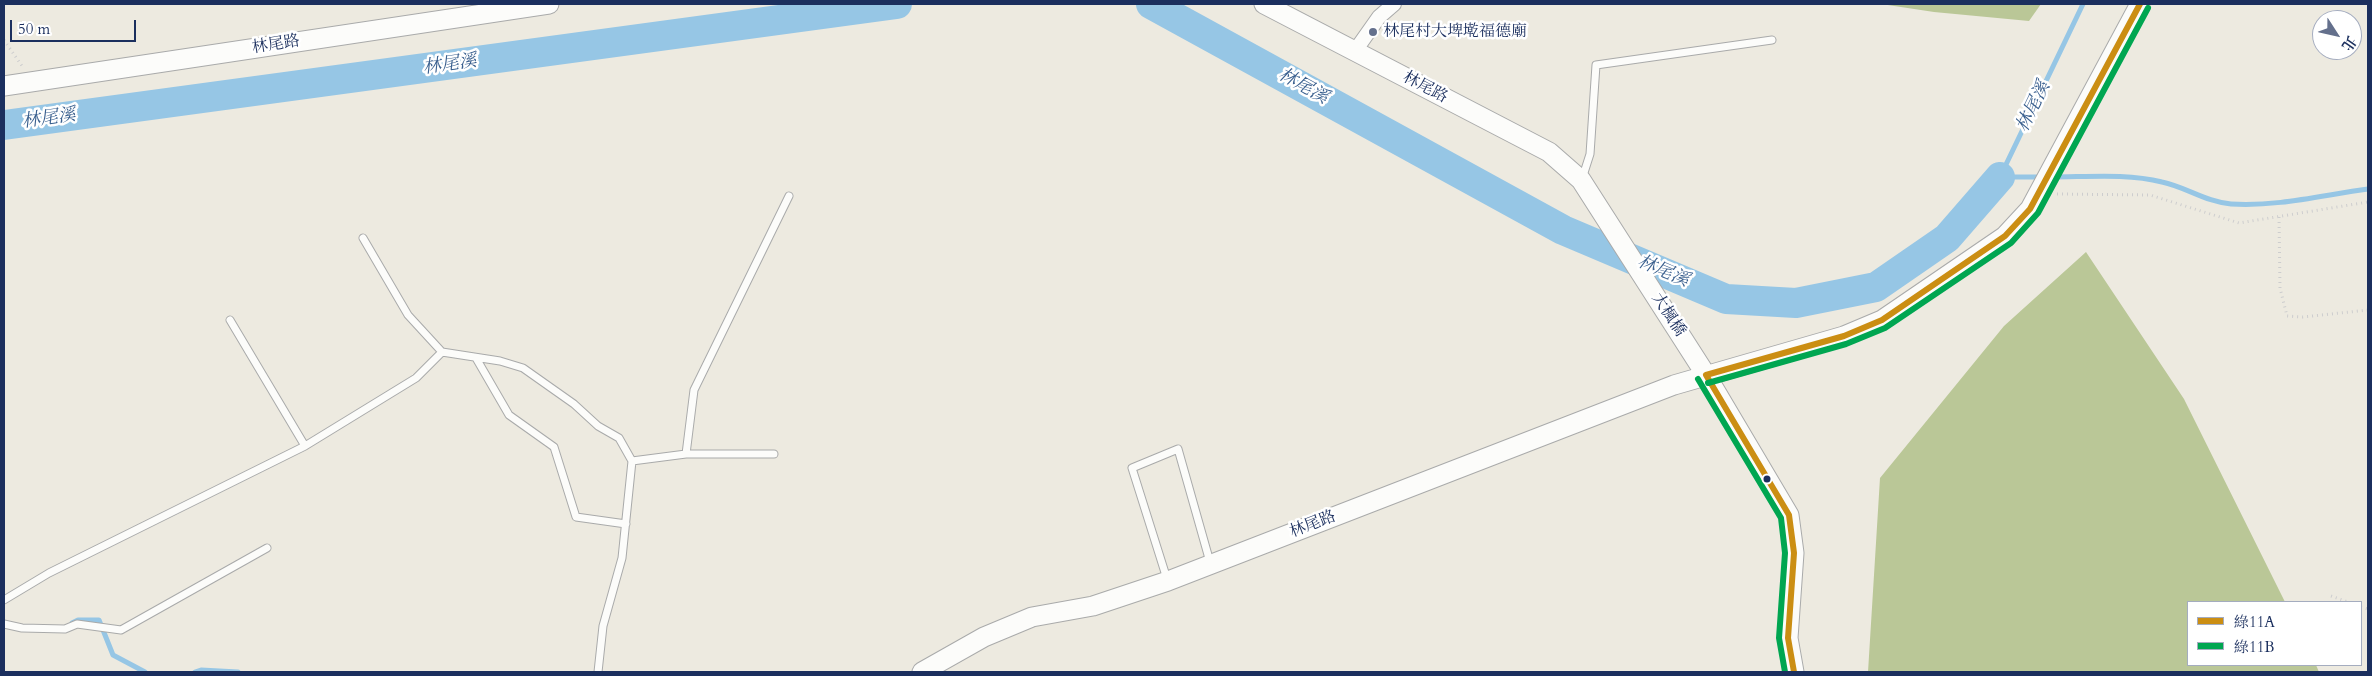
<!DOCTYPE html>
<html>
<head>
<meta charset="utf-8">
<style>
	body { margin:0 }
	#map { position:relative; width:2372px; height:676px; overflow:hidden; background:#edeae0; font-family:Cardo,"Noto Serif TC",serif }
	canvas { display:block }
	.frame { position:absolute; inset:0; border:5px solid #1b2f5e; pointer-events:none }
	.legend { position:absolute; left:2187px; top:601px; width:175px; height:65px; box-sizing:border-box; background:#fff; border:1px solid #a4acbf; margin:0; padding:6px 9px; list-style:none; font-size:15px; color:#1b2f5e }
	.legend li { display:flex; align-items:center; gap:10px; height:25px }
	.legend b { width:25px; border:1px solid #a4acbf }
	.north { position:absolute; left:2312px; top:10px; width:50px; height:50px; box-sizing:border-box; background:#fff; border:1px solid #a4acbf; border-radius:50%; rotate:125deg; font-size:14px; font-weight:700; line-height:20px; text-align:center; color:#1b2f5e }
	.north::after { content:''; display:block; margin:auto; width:18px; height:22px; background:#64708c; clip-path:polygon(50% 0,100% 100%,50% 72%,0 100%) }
	.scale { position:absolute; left:10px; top:20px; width:126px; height:22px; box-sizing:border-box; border:2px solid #1b2f5e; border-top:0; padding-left:6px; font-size:15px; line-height:18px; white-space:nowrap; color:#1b2f5e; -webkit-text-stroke:4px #fff; paint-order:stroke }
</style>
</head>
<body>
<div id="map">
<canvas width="2372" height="676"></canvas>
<div class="frame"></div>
<ul class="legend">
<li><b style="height:6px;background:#cb8e13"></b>綠11A</li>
<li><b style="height:6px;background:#00a651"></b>綠11B</li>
</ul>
<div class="north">北</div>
<div class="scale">50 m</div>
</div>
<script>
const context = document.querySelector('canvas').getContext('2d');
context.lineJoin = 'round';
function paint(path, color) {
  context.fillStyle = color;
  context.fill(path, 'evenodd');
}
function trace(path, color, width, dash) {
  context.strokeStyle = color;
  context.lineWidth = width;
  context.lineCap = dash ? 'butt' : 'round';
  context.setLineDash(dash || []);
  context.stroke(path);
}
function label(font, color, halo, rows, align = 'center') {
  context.font = font + ' Cardo,"Noto Serif TC",serif';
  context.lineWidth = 5;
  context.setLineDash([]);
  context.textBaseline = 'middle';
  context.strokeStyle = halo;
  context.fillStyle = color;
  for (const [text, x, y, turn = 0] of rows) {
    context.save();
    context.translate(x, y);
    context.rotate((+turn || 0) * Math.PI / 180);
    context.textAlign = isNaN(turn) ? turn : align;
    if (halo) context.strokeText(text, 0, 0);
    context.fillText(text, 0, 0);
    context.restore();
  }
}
paint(new Path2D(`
	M 1881,4 L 2041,4 L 2029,21 L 1934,12 Z
	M 2086,252 L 2184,399 L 2285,602 L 2188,602 L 2188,665 L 2316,665 L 2319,672 L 1868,672 L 1880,478 L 2004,326 Z`), '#bac797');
trace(new Path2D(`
	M 2042,177 L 2000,177 L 2083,4
	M 2051,177 C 2087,177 2127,173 2162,182 C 2186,187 2206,202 2231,204 C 2277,207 2323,195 2368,189
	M 72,623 L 78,620 L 99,620 L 113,655 L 145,672
	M 195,672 L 201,670 L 238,672`), '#96c6e5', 5);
trace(new Path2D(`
	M 1151,4 L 1563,230 L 1726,299 L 1796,303 L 1876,287 L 1947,238 L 2000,177
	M 4,125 L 897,4`), '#96c6e5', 30);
const lane = new Path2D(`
	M 1582,179 L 1590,154 L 1596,65 L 1772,40
	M 363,238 L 408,315 L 442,352 L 500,361 L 523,368 L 574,404 L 598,426 L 619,438 L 632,461 L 622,558 L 603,626 L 598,672
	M 230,320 L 305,446
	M 476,358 L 509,415 L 554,447 L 576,517 L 626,524
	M 686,454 L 694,390 L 789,196
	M 632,461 L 686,454 L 774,454
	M 1167,579 L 1132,468 L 1178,449 L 1210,562
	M 4,600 L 49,573 L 305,446 L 416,378 L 442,352
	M 4,624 L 22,628 L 65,629 L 77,624 L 121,630 L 267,548`);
const street = new Path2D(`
	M 1355,51 L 1379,17 L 1394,4`);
const secondary = new Path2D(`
	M 1264,4 L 1549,152 L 1581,180 L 1706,375 L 1789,515 L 1794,553 L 1788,638 L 1794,672
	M 4,86 L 549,4
	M 922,672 L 984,637 L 1032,617 L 1093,606 L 1168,581 L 1674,385 L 1844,336 L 1882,320 L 2005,236 L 2030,209 L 2140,4`);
trace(lane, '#a9aaaa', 9);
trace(street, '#a9aaaa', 16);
trace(secondary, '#a9aaaa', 21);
trace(new Path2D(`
	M 4,40 L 22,66
	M 2057,194 L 2150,195 L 2239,223 L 2368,202
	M 2279,217 L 2280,288 L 2287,316 L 2303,317 L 2368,310
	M 2331,596 L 2348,602
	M 2361,607 L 2368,609`), '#cdcdce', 3, [1, 4]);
trace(lane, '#fcfcfa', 7);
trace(street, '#fcfcfa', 14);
trace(secondary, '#fcfcfa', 19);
trace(new Path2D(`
	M 1706,375 L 1844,336 L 1882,320 L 2005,236 L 2030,209 L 2140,4
	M 1706,375 L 1789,515 L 1794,553 L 1788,638 L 1794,672`), '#cb8e13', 6);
trace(new Path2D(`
	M 1698,379 L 1781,518 L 1785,553 L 1779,638 L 1785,672
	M 1708,383 L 1846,344 L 1885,328 L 2011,243 L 2038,213 L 2148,8`), '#00a651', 6);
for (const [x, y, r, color] of [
	[1373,32,5,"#64708c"],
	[1767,479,4.5,"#1b2f5e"]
]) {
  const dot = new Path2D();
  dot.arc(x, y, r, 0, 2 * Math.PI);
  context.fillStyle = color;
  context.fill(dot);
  trace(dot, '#fff', 2);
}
label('16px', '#1b2f5e', '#fff', [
	["林尾村大埤墘福德廟",1383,32]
], 'left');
label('16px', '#1b2f5e', '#fff', [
	["林尾路",276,45,-9],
	["林尾路",1425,88,28],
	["大楓橋",1668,315,57],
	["林尾路",1313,525,-21]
]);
label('italic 18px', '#395f8e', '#fff', [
	["林尾溪",450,65,-8],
	["林尾溪",1303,87,29],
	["林尾溪",2034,107,-64],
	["林尾溪",49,119,-8],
	["林尾溪",1663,272,23]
]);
</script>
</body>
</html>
